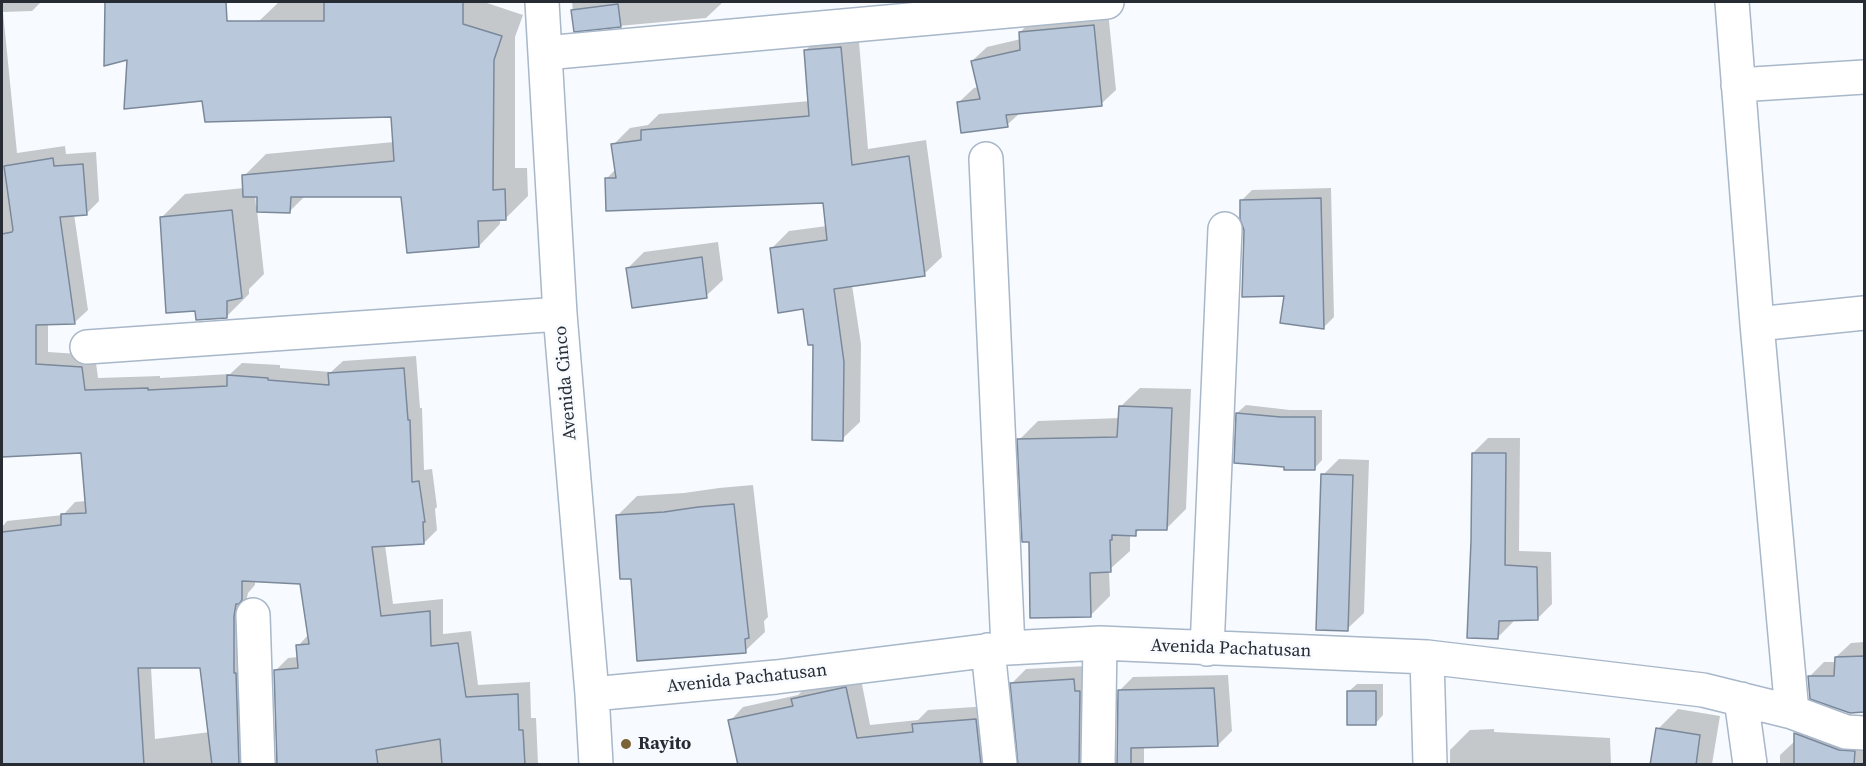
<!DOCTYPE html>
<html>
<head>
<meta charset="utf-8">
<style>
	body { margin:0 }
	#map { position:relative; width:1866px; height:766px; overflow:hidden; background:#f7fafe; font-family:"Source Serif 4",serif }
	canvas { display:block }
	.frame { position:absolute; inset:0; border:3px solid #272c34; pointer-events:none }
</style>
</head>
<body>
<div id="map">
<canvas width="1866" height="766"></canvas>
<div class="frame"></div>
</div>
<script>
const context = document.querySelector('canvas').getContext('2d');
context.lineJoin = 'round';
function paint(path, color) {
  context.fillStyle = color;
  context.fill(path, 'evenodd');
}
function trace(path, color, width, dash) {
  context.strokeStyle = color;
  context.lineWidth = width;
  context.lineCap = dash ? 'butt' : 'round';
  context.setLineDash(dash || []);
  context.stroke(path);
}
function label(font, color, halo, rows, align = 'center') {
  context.font = font + ' "Source Serif 4",serif';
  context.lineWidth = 5;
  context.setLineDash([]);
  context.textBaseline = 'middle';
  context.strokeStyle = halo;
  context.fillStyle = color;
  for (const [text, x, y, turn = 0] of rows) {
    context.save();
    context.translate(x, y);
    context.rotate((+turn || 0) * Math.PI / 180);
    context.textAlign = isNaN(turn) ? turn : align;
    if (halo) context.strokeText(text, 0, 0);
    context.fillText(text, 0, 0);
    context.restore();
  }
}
paint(new Path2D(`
	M 2,2 L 41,2 L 32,11 L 3,12 L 17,153 L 65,146 L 66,154 L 96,152 L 99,201 L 86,214 L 74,214 L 88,310 L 75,322 L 48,323 L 48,352 L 95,355 L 98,378 L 160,376 L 160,378 L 230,374 L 242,363 L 280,365 L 280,368 L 331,372 L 343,361 L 416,356 L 420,408 L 422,408 L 424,470 L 432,469 L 437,507 L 435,509 L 437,530 L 424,543 L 385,545 L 393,604 L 443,599 L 443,634 L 471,631 L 478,685 L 530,682 L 531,718 L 536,718 L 538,764 L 278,764 L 275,671 L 288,658 L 298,657 L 298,646 L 309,634 L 302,582 L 255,580 L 255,585 L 248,593 L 246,602 L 258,764 L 2,764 L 2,527 L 7,521 L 63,515 L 75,502 L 87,501 L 82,451 L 2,456 ZM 201,666 L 210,732 L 155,739 L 151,667 Z
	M 107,2 L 182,2 L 184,30 L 258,22 L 279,2 L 484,2 L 523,15 L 515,37 L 515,168 L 527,168 L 528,196 L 506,218 L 500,219 L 500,224 L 479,246 L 402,196 L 306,195 L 290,211 L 257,210 L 264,274 L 249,289 L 249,294 L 226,317 L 162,217 L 185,194 L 244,188 L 244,176 L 266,154 L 394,142 L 392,115 L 204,99 L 128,58 L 105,64 ZM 255,195 L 258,195 L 258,206 L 256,206 Z
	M 572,2 L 723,2 L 706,18 L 575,30 Z
	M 1108,11 L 1116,90 L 1101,104 L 1021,112 L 1007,125 L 959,102 L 974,88 L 979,87 L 972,61 L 987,47 L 1021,39 L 1020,32 L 1035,18 Z
	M 858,30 L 868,149 L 926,140 L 942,257 L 924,274 L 852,285 L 861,344 L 860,422 L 842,439 L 804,308 L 772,248 L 789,231 L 827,226 L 825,201 L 606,179 L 616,169 L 613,145 L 630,128 L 648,125 L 659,114 L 810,101 L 805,51 L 823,33 Z
	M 1331,188 L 1334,317 L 1323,328 L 1286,294 L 1245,230 L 1241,201 L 1252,190 Z
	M 718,242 L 723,280 L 706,296 L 628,268 L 644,252 Z
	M 1140,388 L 1191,389 L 1186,509 L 1167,528 L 1141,528 L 1135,534 L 1130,534 L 1130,551 L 1109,570 L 1110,596 L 1090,616 L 1030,540 L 1019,440 L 1038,421 L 1120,418 L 1120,407 Z
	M 1246,405 L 1290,410 L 1322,410 L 1322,460 L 1314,469 L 1237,413 Z
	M 1488,438 L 1520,438 L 1519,551 L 1551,552 L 1552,604 L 1537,619 L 1513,619 L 1513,622 L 1498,637 L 1473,453 Z
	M 1339,459 L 1369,460 L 1364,613 L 1347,629 L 1323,475 Z
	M 753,485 L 768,617 L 764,621 L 765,632 L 745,651 L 632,577 L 617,516 L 637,496 L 684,493 L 719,488 Z
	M 1864,642 L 1864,710 L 1858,710 L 1809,677 L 1824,662 L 1836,662 L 1836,657 L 1851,643 Z
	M 1087,666 L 1100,764 L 1020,764 L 1012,683 L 1026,669 Z
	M 860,674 L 870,725 L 918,720 L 928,710 L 990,706 L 1003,764 L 740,764 L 730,721 L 743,707 L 798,695 L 807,686 Z
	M 1228,675 L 1232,731 L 1218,745 L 1144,746 L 1144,764 L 1118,764 L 1119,691 L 1133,677 Z
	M 1357,684 L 1383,684 L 1383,715 L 1375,724 L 1348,692 Z
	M 1678,709 L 1720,716 L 1712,764 L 1652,764 L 1658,729 Z
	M 1816,713 L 1864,730 L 1864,764 L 1780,764 L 1780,755 L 1796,740 L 1796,733 Z
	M 1494,729 L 1494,732 L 1610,738 L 1611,764 L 1450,764 L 1450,750 L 1470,730 Z`), '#0003');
const building = new Path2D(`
	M 105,2 L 226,2 L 227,21 L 324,21 L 324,2 L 463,2 L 463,24 L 502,36 L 494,60 L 493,190 L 505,189 L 506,220 L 478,221 L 479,247 L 407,253 L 401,197 L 291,197 L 290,213 L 257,212 L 257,197 L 243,197 L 242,175 L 394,161 L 391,117 L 205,122 L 202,101 L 124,109 L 127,60 L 104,66 Z
	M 618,4 L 621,27 L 574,32 L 571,10 Z
	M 1094,25 L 1102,106 L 1006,115 L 1008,127 L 961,133 L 957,102 L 980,99 L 971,61 L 1020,50 L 1019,32 Z
	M 841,47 L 852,165 L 909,156 L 925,276 L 834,289 L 844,362 L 843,441 L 812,440 L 813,345 L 808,345 L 803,309 L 778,313 L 770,248 L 827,240 L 823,203 L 606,211 L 605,178 L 616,178 L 611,144 L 641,140 L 641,130 L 809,116 L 804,50 Z
	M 53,158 L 54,166 L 83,164 L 87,215 L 60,217 L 75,324 L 36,325 L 36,364 L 82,367 L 85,390 L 148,388 L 148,390 L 227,386 L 227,375 L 268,378 L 268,380 L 329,385 L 328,373 L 404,368 L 408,420 L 410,420 L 412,482 L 419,481 L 425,522 L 423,522 L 424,544 L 372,547 L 381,616 L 430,611 L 431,646 L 458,643 L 466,697 L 518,694 L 519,730 L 523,730 L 525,765 L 442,765 L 440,739 L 376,750 L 378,765 L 277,765 L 274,670 L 298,668 L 296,645 L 309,644 L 300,584 L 242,581 L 242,600 L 239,604 L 236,604 L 234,616 L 234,673 L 236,673 L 239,765 L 212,765 L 200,668 L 138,668 L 144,765 L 2,765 L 2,532 L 61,525 L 61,514 L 86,513 L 81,453 L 2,457 L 2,234 L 12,232 L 13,230 L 4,166 Z
	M 1321,198 L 1324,329 L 1280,323 L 1284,296 L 1242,297 L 1244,230 L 1240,219 L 1240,200 Z
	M 232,210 L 242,298 L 227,301 L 227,318 L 196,320 L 195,311 L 166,313 L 160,217 Z
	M 702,257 L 707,298 L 632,308 L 626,268 Z
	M 1119,406 L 1172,408 L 1167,530 L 1136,530 L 1136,536 L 1112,535 L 1112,540 L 1110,540 L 1111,572 L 1090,573 L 1091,617 L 1030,618 L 1029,542 L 1022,542 L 1017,439 L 1117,437 Z
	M 1236,413 L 1281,417 L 1315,417 L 1315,470 L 1284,470 L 1284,467 L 1234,463 Z
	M 1472,453 L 1506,453 L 1505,565 L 1537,567 L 1538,620 L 1499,621 L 1498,639 L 1467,638 L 1471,541 Z
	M 1321,474 L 1353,475 L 1348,631 L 1316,630 Z
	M 734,504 L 749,638 L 745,639 L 746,653 L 637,661 L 631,579 L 620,579 L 616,515 L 664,512 L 698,507 Z
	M 1864,656 L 1864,712 L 1850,713 L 1810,699 L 1808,676 L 1834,676 L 1835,657 Z
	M 1074,679 L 1075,691 L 1080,691 L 1079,765 L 1018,765 L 1010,683 Z
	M 846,687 L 857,738 L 913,732 L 912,724 L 976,719 L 981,765 L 738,765 L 728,720 L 793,706 L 791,699 Z
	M 1214,688 L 1218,746 L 1131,748 L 1131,765 L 1117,765 L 1118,690 Z
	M 1347,691 L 1376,691 L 1376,725 L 1347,725 Z
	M 1656,728 L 1700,735 L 1696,765 L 1650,765 Z
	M 1794,733 L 1839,750 L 1855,751 L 1854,765 L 1794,765 Z`);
paint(building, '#b9c8da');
trace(building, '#7a889a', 1.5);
const street = new Path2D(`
	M 542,2 L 560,314 L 592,694 L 596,764
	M 1732,2 L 1757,324 L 1792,712
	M 545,53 L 1107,2
	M 1738,85 L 1864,77
	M 986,159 L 1008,648
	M 1757,324 L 1864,313
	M 87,347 L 560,314
	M 253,615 L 258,764
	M 1207,649 L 1225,229
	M 988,650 L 1000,764
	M 1427,657 L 1430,764
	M 592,694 L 776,677 L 1008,648 L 1100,643 L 1427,657 L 1703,690 L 1792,712 L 1846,732 L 1864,733
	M 1741,699 L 1750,764
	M 1098,764 L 1100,643`);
trace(street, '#a8b7c9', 36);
trace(street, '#fff', 33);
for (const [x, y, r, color] of [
	[626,744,6,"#7c6234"]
]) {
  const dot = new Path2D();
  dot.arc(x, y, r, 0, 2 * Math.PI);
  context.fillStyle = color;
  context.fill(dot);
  trace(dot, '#f7fafe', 2);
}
label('18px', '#272c34', '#f7fafe', [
	["Avenida Cinco",566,383,-95],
	["Avenida Pachatusan",1231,649,2],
	["Avenida Pachatusan",747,679,-6]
]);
label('bold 18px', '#272c34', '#f7fafe', [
	["Rayito",638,744]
], 'left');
</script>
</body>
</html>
